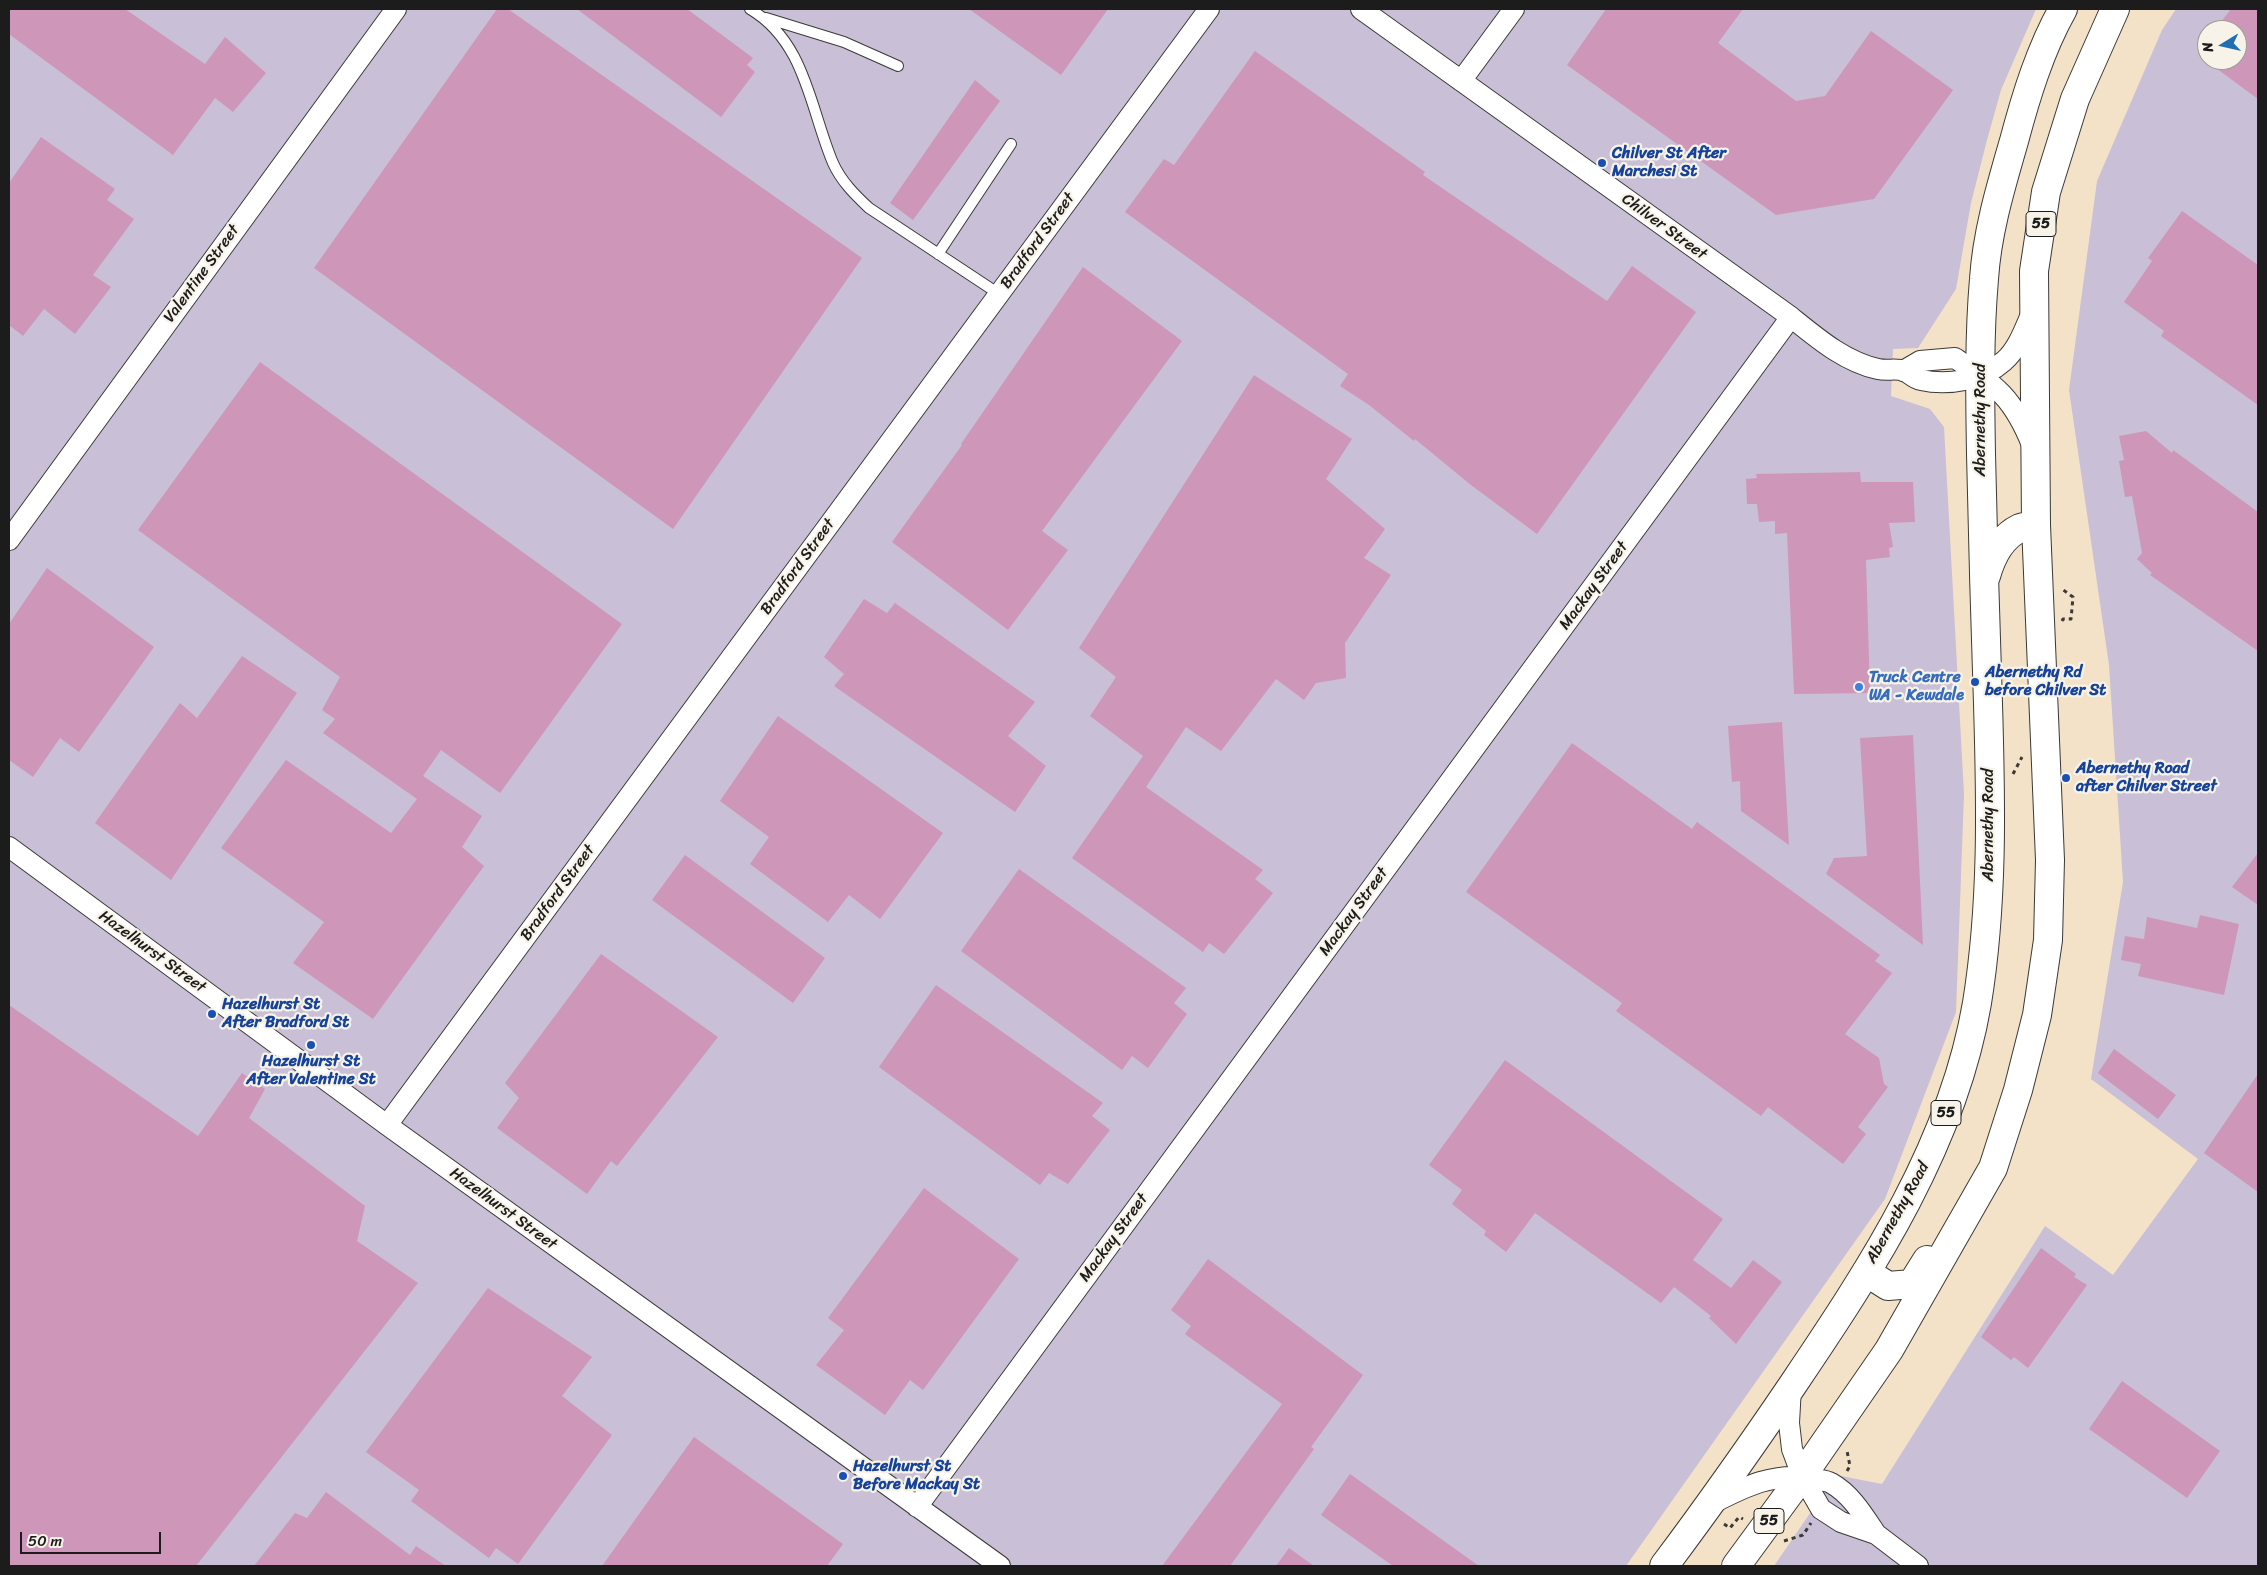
<!DOCTYPE html>
<html>
<head>
<meta charset="utf-8">
<style>
	body { margin:0 }
	#map { position:relative; width:2267px; height:1575px; overflow:hidden; background:#f3e2c8; font-family:Sriracha,sans-serif }
	canvas { display:block }
	.frame { position:absolute; inset:0; border:10px solid #1c1c1c; pointer-events:none }
	.north { position:absolute; left:2197px; top:20px; width:50px; height:50px; box-sizing:border-box; background:#f7f3e8; border:1px solid #9f9d96; border-radius:50%; rotate:261deg; font-size:14px; font-weight:700; line-height:20px; text-align:center; color:#1c1c1c }
	.north::after { content:''; display:block; margin:auto; width:18px; height:22px; background:#1f6fb2; clip-path:polygon(50% 0,100% 100%,50% 72%,0 100%) }
	.scale { position:absolute; left:20px; top:1532px; width:141px; height:22px; box-sizing:border-box; border:2px solid #1c1c1c; border-top:0; padding-left:6px; font-size:15px; line-height:18px; white-space:nowrap; color:#1c1c1c; -webkit-text-stroke:4px #f7f3e8; paint-order:stroke }
</style>
</head>
<body>
<div id="map">
<canvas width="2267" height="1575"></canvas>
<div class="frame"></div>
<div class="north">N</div>
<div class="scale">50 m</div>
</div>
<script>
const context = document.querySelector('canvas').getContext('2d');
context.lineJoin = 'round';
function paint(path, color) {
  context.fillStyle = color;
  context.fill(path, 'evenodd');
}
function trace(path, color, width, dash) {
  context.strokeStyle = color;
  context.lineWidth = width;
  context.lineCap = dash ? 'butt' : 'round';
  context.setLineDash(dash || []);
  context.stroke(path);
}
function label(font, color, halo, rows, align = 'center') {
  context.font = font + ' Sriracha,sans-serif';
  context.lineWidth = 4.5;
  context.setLineDash([]);
  context.textBaseline = 'middle';
  context.strokeStyle = halo;
  context.fillStyle = color;
  for (const [text, x, y, turn = 0] of rows) {
    context.save();
    context.translate(x, y);
    context.rotate((+turn || 0) * Math.PI / 180);
    context.textAlign = isNaN(turn) ? turn : align;
    if (halo) context.strokeText(text, 0, 0);
    context.fillText(text, 0, 0);
    context.restore();
  }
}
paint(new Path2D(`
	M 9,9 L 2036,9 L 2001,90 L 1987,140 L 1971,203 L 1956,289 L 1918,348 L 1893,349 L 1891,396 L 1930,409 L 1944,427 L 1964,794 L 1956,1012 L 1885,1199 L 1626,1566 L 9,1566 Z
	M 2176,9 L 2258,9 L 2258,1566 L 1774,1566 L 1836,1475 L 1882,1484 L 2045,1226 L 2113,1275 L 2198,1159 L 2091,1079 L 2123,882 L 2109,665 L 2069,390 L 2097,181 L 2162,30 ZM 2207,30 L 2237,30 L 2237,60 L 2207,60 Z`), '#c9bfd7');
paint(new Path2D(`
	M 9,9 L 125,9 L 205,64 L 225,37 L 266,73 L 233,112 L 215,98 L 173,155 L 9,34 Z
	M 497,9 L 508,9 L 862,258 L 673,529 L 314,268 Z
	M 577,9 L 687,9 L 753,58 L 747,65 L 755,72 L 721,117 Z
	M 969,9 L 1108,9 L 1061,75 Z
	M 1606,9 L 1743,9 L 1718,43 L 1796,101 L 1825,96 L 1871,31 L 1953,90 L 1874,199 L 1776,215 L 1567,65 Z
	M 2231,9 L 2258,9 L 2258,99 L 2205,60 L 2237,60 L 2237,30 L 2215,30 Z
	M 1255,51 L 1425,172 L 1423,175 L 1607,301 L 1632,266 L 1696,312 L 1537,534 L 1471,485 L 1415,439 L 1414,441 L 1369,405 L 1340,386 L 1348,374 L 1125,212 L 1164,159 L 1174,165 Z
	M 975,80 L 1000,101 L 913,220 L 890,203 Z
	M 41,137 L 115,189 L 107,200 L 134,219 L 93,275 L 111,287 L 75,334 L 44,309 L 23,336 L 9,325 L 9,183 Z
	M 2182,211 L 2258,265 L 2258,405 L 2161,336 L 2164,331 L 2124,302 L 2152,261 L 2148,258 Z
	M 1083,267 L 1182,341 L 1042,531 L 1068,550 L 1008,630 L 892,542 L 962,445 L 961,444 Z
	M 260,362 L 622,624 L 500,793 L 441,750 L 423,776 L 482,816 L 462,847 L 484,866 L 373,1019 L 293,963 L 324,922 L 221,848 L 286,760 L 391,833 L 417,799 L 323,733 L 335,719 L 322,710 L 340,677 L 138,530 Z
	M 1254,375 L 1352,439 L 1326,479 L 1385,529 L 1364,558 L 1391,575 L 1345,643 L 1346,678 L 1316,683 L 1304,700 L 1276,679 L 1221,751 L 1186,727 L 1146,787 L 1263,870 L 1255,879 L 1273,893 L 1224,954 L 1209,943 L 1203,952 L 1072,858 L 1143,756 L 1090,716 L 1116,677 L 1079,648 Z
	M 2146,431 L 2172,453 L 2173,450 L 2258,512 L 2258,651 L 2150,575 L 2152,573 L 2137,559 L 2142,553 L 2132,496 L 2125,497 L 2119,461 L 2124,460 L 2119,436 Z
	M 1860,472 L 1861,482 L 1913,482 L 1915,522 L 1889,523 L 1893,547 L 1889,548 L 1890,557 L 1866,560 L 1870,693 L 1794,694 L 1787,533 L 1775,534 L 1775,521 L 1759,522 L 1757,504 L 1747,504 L 1746,479 L 1757,478 L 1756,474 Z
	M 47,568 L 154,647 L 79,752 L 60,738 L 33,777 L 9,760 L 9,624 Z
	M 864,599 L 887,613 L 895,603 L 1035,702 L 1008,736 L 1046,766 L 1015,812 L 834,686 L 844,674 L 824,657 Z
	M 242,656 L 297,693 L 171,880 L 95,823 L 180,703 L 197,718 Z
	M 778,716 L 943,833 L 880,919 L 849,895 L 828,922 L 750,864 L 769,837 L 720,801 Z
	M 1782,722 L 1789,845 L 1741,811 L 1740,781 L 1732,782 L 1728,726 Z
	M 1913,735 L 1923,945 L 1826,874 L 1834,858 L 1867,856 L 1860,738 Z
	M 1572,743 L 1692,829 L 1697,822 L 1880,955 L 1875,961 L 1892,973 L 1845,1034 L 1879,1058 L 1884,1084 L 1888,1087 L 1858,1127 L 1866,1134 L 1843,1164 L 1768,1107 L 1761,1116 L 1616,1011 L 1622,1003 L 1466,892 Z
	M 2258,853 L 2258,905 L 2232,887 Z
	M 685,855 L 825,958 L 793,1003 L 652,900 Z
	M 1019,869 L 1186,988 L 1174,1003 L 1187,1014 L 1148,1068 L 1132,1056 L 1122,1070 L 961,951 Z
	M 2200,915 L 2239,924 L 2224,995 L 2138,976 L 2141,964 L 2121,960 L 2125,936 L 2144,939 L 2147,917 L 2197,928 Z
	M 601,954 L 718,1037 L 617,1166 L 611,1161 L 587,1194 L 497,1128 L 519,1098 L 505,1083 Z
	M 936,985 L 1103,1103 L 1092,1116 L 1110,1130 L 1068,1184 L 1049,1173 L 1040,1185 L 879,1067 Z
	M 9,1005 L 198,1136 L 242,1073 L 265,1089 L 249,1118 L 365,1206 L 357,1241 L 418,1283 L 196,1566 L 9,1566 Z
	M 2114,1049 L 2176,1095 L 2158,1119 L 2098,1073 Z
	M 1505,1060 L 1723,1219 L 1693,1260 L 1731,1288 L 1753,1260 L 1782,1282 L 1736,1344 L 1709,1318 L 1711,1316 L 1674,1287 L 1661,1303 L 1535,1213 L 1506,1252 L 1484,1235 L 1486,1231 L 1452,1204 L 1462,1190 L 1429,1165 Z
	M 2258,1074 L 2258,1192 L 2204,1153 Z
	M 924,1188 L 1019,1259 L 923,1390 L 910,1380 L 885,1415 L 816,1365 L 844,1330 L 828,1318 Z
	M 2041,1248 L 2076,1274 L 2074,1277 L 2087,1285 L 2028,1368 L 2014,1357 L 2011,1360 L 1981,1337 Z
	M 1208,1259 L 1363,1375 L 1311,1447 L 1314,1449 L 1230,1566 L 1162,1566 L 1282,1404 L 1185,1334 L 1191,1326 L 1171,1310 Z
	M 488,1288 L 592,1357 L 562,1396 L 612,1435 L 518,1564 L 496,1548 L 489,1558 L 411,1501 L 419,1490 L 366,1452 Z
	M 2122,1381 L 2220,1451 L 2187,1498 L 2089,1429 Z
	M 694,1437 L 843,1544 L 827,1566 L 602,1566 Z
	M 1350,1474 L 1479,1566 L 1393,1566 L 1321,1515 Z
	M 326,1492 L 410,1555 L 416,1546 L 446,1566 L 254,1566 L 295,1513 L 307,1518 Z
	M 1289,1548 L 1314,1566 L 1276,1566 Z`), '#ce97b9');
const service = new Path2D(`
	M 750,9 C 806,42 810,109 833,163 C 841,181 855,195 869,208 L 999,294
	M 766,18 L 844,42 L 898,66
	M 938,254 L 1011,144`);
const minor = new Path2D(`
	M 1361,9 L 1791,317 C 1817,338 1845,362 1878,369 C 1887,371 1897,368 1905,371 C 1910,374 1915,379 1921,380 C 1948,386 1983,380 2004,361 C 2018,349 2025,328 2032,312
	M 1461,81 L 1514,9
	M 1903,371 L 1920,361 L 1955,358 C 1996,386 2013,397 2032,445
	M 9,540 L 396,9
	M 9,847 L 387,1125 L 1000,1566
	M 387,1125 L 1209,9
	M 1791,1387 L 1789,1423 L 1792,1449 L 1802,1476 L 1821,1509 L 1841,1522 L 1876,1534 L 1918,1566
	M 1711,1504 C 1744,1487 1775,1471 1813,1479 C 1818,1480 1826,1480 1831,1483 C 1851,1494 1864,1516 1876,1534
	M 917,1507 L 1791,317`);
const primary = new Path2D(`
	M 1986,576 C 1991,558 2001,537 2020,528 C 2024,526 2031,526 2036,525
	M 1866,1272 L 1888,1286 L 1912,1284 L 1927,1260
	M 1664,1566 C 1709,1506 1752,1445 1794,1383 C 1873,1266 1953,1144 1977,1003 C 1993,904 1991,804 1988,704 C 1985,621 1983,537 1981,454 C 1980,396 1979,337 1984,279 C 1987,232 2001,186 2014,141 C 2026,96 2040,50 2063,9
	M 1736,1566 L 1802,1476 L 1889,1350 L 1993,1168 L 2018,1090 L 2037,1015 L 2048,940 L 2050,860 L 2036,525 L 2034,271 L 2046,192 L 2075,99 L 2115,9`);
trace(service, '#3c3a36', 12);
trace(minor, '#3c3a36', 22);
trace(primary, '#3c3a36', 30);
trace(new Path2D(`
	M 2062,621 L 2063,619 L 2071,619 L 2073,597 L 2062,589
	M 2013,774 L 2022,757
	M 1847,1471 L 1850,1466 L 1847,1451
	M 1724,1524 L 1730,1528 L 1739,1517 L 1743,1519
	M 1784,1541 L 1803,1535 L 1811,1523`), '#3c3a36', 3, [4, 4]);
trace(service, '#fff', 10);
trace(minor, '#fff', 20);
trace(primary, '#fff', 28);
for (const [x, y, r, color] of [
	[1602,163,5,"#1a4fb4"],
	[1975,682,5,"#1a4fb4"],
	[1859,687,5,"#3f7fe0"],
	[2066,778,5,"#1a4fb4"],
	[212,1014,5,"#1a4fb4"],
	[311,1045,5,"#1a4fb4"],
	[843,1476,5,"#1a4fb4"]
]) {
  const dot = new Path2D();
  dot.arc(x, y, r, 0, 2 * Math.PI);
  context.fillStyle = color;
  context.fill(dot);
  trace(dot, '#f7f3e8', 2);
}
for (const [x, y, w] of [
	[2041,224,30],
	[1946,1113,30],
	[1769,1521,30]
]) {
  const box = new Path2D();
  box.roundRect(x - w / 2, y - 12.5, w, 25, 4);
  context.fillStyle = '#f7f3e8';
  context.fill(box);
  trace(box, '#1c1c1c', 1);
}
label('bold 15px', '#1c1c1c', null, [
	["55",2041,224],
	["55",1946,1113],
	["55",1769,1521]
]);
label('bold 16px', '#164399', '#f7f3e8', [
	["Chilver St After",1612,154],
	["Marchesi St",1612,172],
	["Abernethy Rd",1985,673],
	["before Chilver St",1985,691],
	["Abernethy Road",2076,769],
	["after Chilver Street",2076,787],
	["Hazelhurst St",222,1005],
	["After Bradford St",222,1023],
	["Hazelhurst St",311,1062,"center"],
	["After Valentine St",311,1080,"center"],
	["Hazelhurst St",853,1467],
	["Before Mackay St",853,1485]
], 'left');
label('16px', '#1c1c1c', '#f7f3e8', [
	["Chilver Street",1664,227,36],
	["Bradford Street",1038,241,-54],
	["Valentine Street",202,274,-54],
	["Abernethy Road",1981,420,-90],
	["Bradford Street",798,567,-54],
	["Mackay Street",1594,586,-54],
	["Abernethy Road",1989,825,-90],
	["Bradford Street",558,893,-54],
	["Mackay Street",1354,912,-54],
	["Hazelhurst Street",152,952,36],
	["Hazelhurst Street",503,1209,36],
	["Abernethy Road",1898,1213,-61],
	["Mackay Street",1114,1238,-54]
]);
label('bold 16px', '#366cbe', '#f7f3e8', [
	["Truck Centre",1869,678],
	["WA - Kewdale",1869,696]
], 'left');
</script>
</body>
</html>
